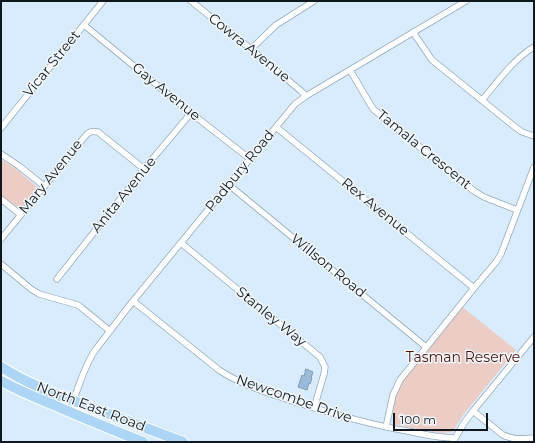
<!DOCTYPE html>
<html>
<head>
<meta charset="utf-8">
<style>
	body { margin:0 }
	#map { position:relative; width:535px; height:443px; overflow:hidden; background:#d9ecfd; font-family:Montserrat,sans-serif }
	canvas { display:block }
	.frame { position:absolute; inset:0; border:2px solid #0f181f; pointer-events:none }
	.scale { position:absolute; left:393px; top:413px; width:95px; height:18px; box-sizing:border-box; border:2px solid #0f181f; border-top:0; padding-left:5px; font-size:12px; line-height:14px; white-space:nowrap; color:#0f181f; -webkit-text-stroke:3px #f2f7fb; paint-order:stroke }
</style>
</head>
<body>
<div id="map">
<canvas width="535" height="443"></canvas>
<div class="frame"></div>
<div class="scale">100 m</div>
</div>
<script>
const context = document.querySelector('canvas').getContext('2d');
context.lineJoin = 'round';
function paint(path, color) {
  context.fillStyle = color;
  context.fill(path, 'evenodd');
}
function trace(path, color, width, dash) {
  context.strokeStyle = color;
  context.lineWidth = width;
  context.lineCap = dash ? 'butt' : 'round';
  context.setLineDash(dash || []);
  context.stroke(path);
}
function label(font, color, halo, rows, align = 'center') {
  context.font = font + ' Montserrat,sans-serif';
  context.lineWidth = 3;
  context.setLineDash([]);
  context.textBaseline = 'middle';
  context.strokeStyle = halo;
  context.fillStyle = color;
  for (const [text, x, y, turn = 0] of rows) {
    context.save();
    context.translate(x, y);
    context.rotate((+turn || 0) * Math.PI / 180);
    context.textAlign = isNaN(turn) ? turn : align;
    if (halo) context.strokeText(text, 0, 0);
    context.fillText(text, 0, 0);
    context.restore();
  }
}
paint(new Path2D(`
	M 1,159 L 16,169 L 38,188 L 20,209 L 1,196 Z
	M 460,305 L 516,350 L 464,414 L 452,432 C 438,435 409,427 393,424 L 393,416 L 394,404 L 400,380 Z`), '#eccdc6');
const building = new Path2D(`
	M 306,369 L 313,372 L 311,378 L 312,378 L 310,384 L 309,383 L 307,390 L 298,387 L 302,375 L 304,376 Z`);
paint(building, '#9abcda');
trace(building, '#839aad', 1);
const street = new Path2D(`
	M 191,1 L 251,49 L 301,91 L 306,96
	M 84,25 L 191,113 L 250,159
	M 413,32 L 432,60 L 515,127 L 522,132 L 534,136
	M 251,49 L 276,25 L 314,1
	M 350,70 L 373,109 L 474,191 L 484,197 L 517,210
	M 482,100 C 498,82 512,60 534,47
	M 276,127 L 474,288
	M 1,128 L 103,1
	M 1,154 L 19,166 L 44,186
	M 229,185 L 426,347
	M 1,199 L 21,215
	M 1,239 L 87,134 C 91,131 93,131 98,132 L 144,169
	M 181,243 L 320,357 L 325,367 L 324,374 L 314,408
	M 1,264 L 31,289 L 39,294 L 78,305 L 82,308 L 110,331
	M 57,279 L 144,169 L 191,113
	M 133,301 L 219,370 C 240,384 263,391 286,399 C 326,412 366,424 407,431 C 422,434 438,438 455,438
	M 73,401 C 80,384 85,364 96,349 L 133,301 L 295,104 L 306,96 L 466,1
	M 473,411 L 503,435 C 513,440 523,439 534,438
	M 386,427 L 393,395 L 400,380 L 474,288 L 496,262 L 501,254 L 534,167
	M 453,442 L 464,423 L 473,411 L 534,337`);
const highway = new Path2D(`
	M 1,367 L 18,377 L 45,390 L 183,442
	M 1,381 C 18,390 36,398 54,405 C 83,418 113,430 143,442`);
trace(street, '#91a8bb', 7);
trace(highway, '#fff', 12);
trace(street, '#fff', 5.5);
trace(highway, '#add5f6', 10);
label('14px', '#0f181f', '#f2f7fb', [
	["Cowra Avenue",249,48,39],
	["Vicar Street",52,64,-51],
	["Gay Avenue",166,92,39],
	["Tamala Crescent",424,150,39],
	["Padbury Road",240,171,-51],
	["Mary Avenue",51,177,-51],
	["Anita Avenue",124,195,-51],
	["Rex Avenue",375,207,39],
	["Willson Road",328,266,39],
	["Stanley Way",271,317,39],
	["Newcombe Drive",294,399,19],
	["North East Road",91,407,21]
]);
label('14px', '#4b1408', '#f2f7fb', [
	["Tasman Reserve",463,358]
]);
</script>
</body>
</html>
